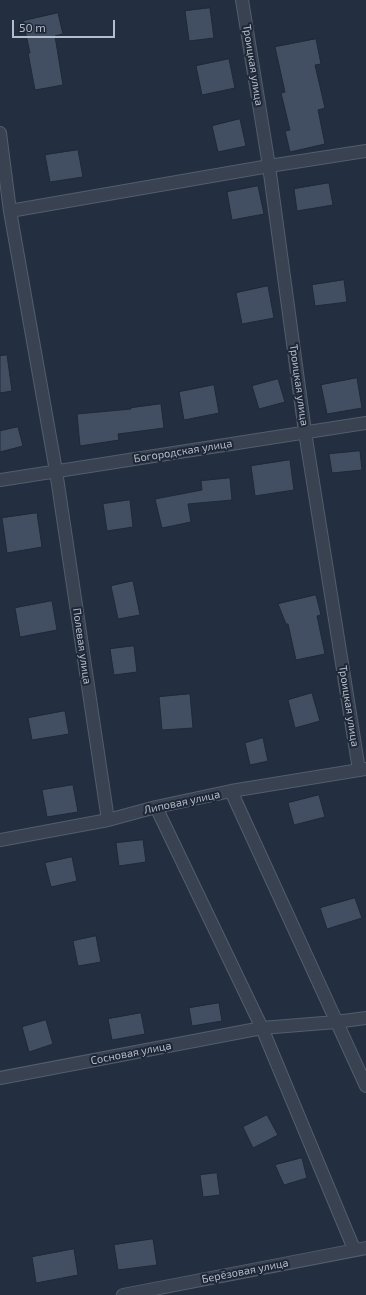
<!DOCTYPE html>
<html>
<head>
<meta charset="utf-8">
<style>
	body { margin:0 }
	#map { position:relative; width:366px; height:1295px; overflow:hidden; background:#232f41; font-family:"Exo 2",sans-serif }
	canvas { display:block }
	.scale { position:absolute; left:12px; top:20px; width:103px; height:18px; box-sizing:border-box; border:2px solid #b4bdcb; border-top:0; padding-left:5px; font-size:12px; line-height:14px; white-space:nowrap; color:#b4bdcb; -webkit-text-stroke:3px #1d2736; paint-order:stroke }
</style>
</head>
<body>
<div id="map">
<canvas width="366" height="1295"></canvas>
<div class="scale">50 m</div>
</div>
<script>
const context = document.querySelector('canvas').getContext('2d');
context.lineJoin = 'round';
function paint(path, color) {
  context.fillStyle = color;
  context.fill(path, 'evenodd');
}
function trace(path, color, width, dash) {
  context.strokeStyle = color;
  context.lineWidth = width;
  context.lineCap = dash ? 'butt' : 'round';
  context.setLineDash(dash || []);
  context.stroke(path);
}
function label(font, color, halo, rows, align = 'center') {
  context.font = font + ' "Exo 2",sans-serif';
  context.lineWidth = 4;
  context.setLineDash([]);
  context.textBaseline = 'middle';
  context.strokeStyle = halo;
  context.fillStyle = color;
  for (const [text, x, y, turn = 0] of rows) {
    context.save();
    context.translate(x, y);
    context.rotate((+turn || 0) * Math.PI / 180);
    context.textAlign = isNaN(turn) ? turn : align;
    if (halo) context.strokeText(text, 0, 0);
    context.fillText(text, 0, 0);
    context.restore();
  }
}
const building = new Path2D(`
	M 210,8 L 214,38 L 189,41 L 185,11 Z
	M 58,13 L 63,34 L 55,36 L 63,85 L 35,90 L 28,53 L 30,53 L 23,21 Z
	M 316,39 L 321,64 L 315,65 L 325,108 L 318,110 L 325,144 L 290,152 L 285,131 L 290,130 L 281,93 L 285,92 L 275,47 Z
	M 229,59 L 235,88 L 202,95 L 196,66 Z
	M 240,119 L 246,146 L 218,152 L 212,126 Z
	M 78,150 L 83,177 L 50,182 L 45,155 Z
	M 329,183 L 333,205 L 297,211 L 294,189 Z
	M 258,186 L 264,214 L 232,220 L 227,192 Z
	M 344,280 L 347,302 L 315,306 L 312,285 Z
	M 268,286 L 274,318 L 242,324 L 236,293 Z
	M 7,355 L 12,391 L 0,393 L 0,356 Z
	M 357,378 L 362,408 L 327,414 L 321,385 Z
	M 278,379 L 285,402 L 259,409 L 252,386 Z
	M 214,385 L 219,413 L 184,420 L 179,392 Z
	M 161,404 L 164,428 L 118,434 L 119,440 L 80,446 L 77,414 L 131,409 L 131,408 Z
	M 18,427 L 23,446 L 0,452 L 0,431 Z
	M 360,451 L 362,470 L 332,473 L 329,454 Z
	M 290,460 L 294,490 L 255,496 L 251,466 Z
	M 230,478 L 232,500 L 188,504 L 191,522 L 162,528 L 155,499 L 202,490 L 201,481 Z
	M 130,500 L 133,527 L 107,531 L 103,504 Z
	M 37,513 L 42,547 L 7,553 L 2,518 Z
	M 133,581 L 140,615 L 118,619 L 111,586 Z
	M 316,595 L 321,615 L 317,616 L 325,654 L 296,660 L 288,624 L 286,624 L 278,604 Z
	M 52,601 L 57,630 L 20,637 L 15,608 Z
	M 134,646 L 137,672 L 114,675 L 110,649 Z
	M 312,693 L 320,721 L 295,728 L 288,700 Z
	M 190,694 L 193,728 L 162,730 L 159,697 Z
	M 65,711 L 69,734 L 32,740 L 28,718 Z
	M 263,738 L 268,761 L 250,765 L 245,743 Z
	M 73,785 L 78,812 L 47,817 L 42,790 Z
	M 319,795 L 325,817 L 294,825 L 288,803 Z
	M 143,840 L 146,862 L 119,866 L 116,843 Z
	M 72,857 L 77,881 L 51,887 L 45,863 Z
	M 355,898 L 362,918 L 327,929 L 320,908 Z
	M 96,936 L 101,962 L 78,966 L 73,941 Z
	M 219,1003 L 222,1021 L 192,1026 L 189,1008 Z
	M 141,1013 L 145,1034 L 112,1040 L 108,1019 Z
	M 46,1020 L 53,1044 L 29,1052 L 22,1027 Z
	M 267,1115 L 278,1135 L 253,1148 L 243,1127 Z
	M 302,1158 L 307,1178 L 284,1185 L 275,1165 Z
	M 217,1173 L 220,1195 L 203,1197 L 200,1175 Z
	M 153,1239 L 157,1265 L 118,1270 L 114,1245 Z
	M 74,1249 L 78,1275 L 36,1283 L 32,1257 Z`);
paint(building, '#424f63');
trace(building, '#1f2938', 1);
const minor = new Path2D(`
	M 242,0 L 269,166 L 305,432 L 359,770
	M 0,133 L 10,211 L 56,471 L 108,820
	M 10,211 L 269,166 L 366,151
	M 0,480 L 366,423
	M 231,791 L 366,1086
	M 0,840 L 108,820 L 156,807 L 231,791 L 366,769
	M 0,1078 L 262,1028 L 156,807
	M 354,1249 L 262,1028 L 336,1022 L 366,1018
	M 123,1295 L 366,1248`);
trace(minor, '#535d6b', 14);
trace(minor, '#384251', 12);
label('11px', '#b4bdcb', '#1d2736', [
	["Троицкая улица",253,65,81],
	["Троицкая улица",299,385,82],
	["Богородская улица",183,451,-9],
	["Полевая улица",82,646,82],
	["Троицкая улица",349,706,81],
	["Липовая улица",182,802,-12],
	["Сосновая улица",131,1053,-11],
	["Берёзовая улица",245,1271,-11]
]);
</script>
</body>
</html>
